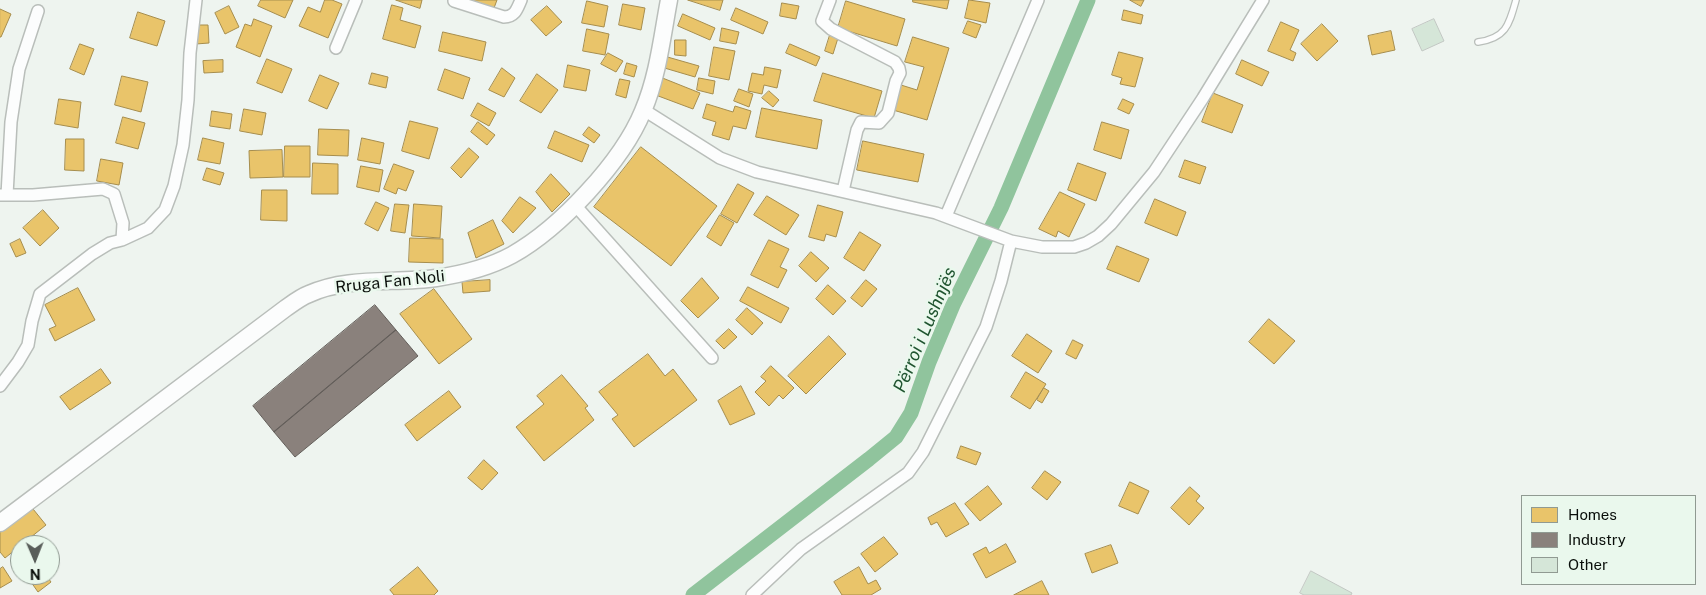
<!DOCTYPE html>
<html>
<head>
<meta charset="utf-8">
<style>
	body { margin:0 }
	#map { position:relative; width:1706px; height:595px; overflow:hidden; background:#eef4ef; font-family:"Public Sans",sans-serif }
	canvas { display:block }
	.legend { position:absolute; left:1521px; top:495px; width:175px; height:90px; box-sizing:border-box; background:#eaf8ed; border:1px solid #909a92; margin:0; padding:6px 9px; list-style:none; font-size:15px; color:#090e0a }
	.legend li { display:flex; align-items:center; gap:10px; height:25px }
	.legend b { width:25px; border:1px solid #909a92 }
	.north { position:absolute; left:10px; top:535px; width:50px; height:50px; box-sizing:border-box; background:#eaf8ed; border:1px solid #909a92; border-radius:50%; rotate:179deg; font-size:14px; font-weight:700; line-height:20px; text-align:center; color:#090e0a }
	.north::after { content:''; display:block; margin:auto; width:18px; height:22px; background:#595e5a; clip-path:polygon(50% 0,100% 100%,50% 72%,0 100%) }
</style>
</head>
<body>
<div id="map">
<canvas width="1706" height="595"></canvas>
<ul class="legend">
<li><b style="height:14px;background:#e9c46a"></b>Homes</li>
<li><b style="height:14px;background:#8a817c"></b>Industry</li>
<li><b style="height:14px;background:#d5e6d8"></b>Other</li>
</ul>
<div class="north">N</div>
</div>
<script>
const context = document.querySelector('canvas').getContext('2d');
context.lineJoin = 'round';
function paint(path, color) {
  context.fillStyle = color;
  context.fill(path, 'evenodd');
}
function trace(path, color, width, dash) {
  context.strokeStyle = color;
  context.lineWidth = width;
  context.lineCap = dash ? 'butt' : 'round';
  context.setLineDash(dash || []);
  context.stroke(path);
}
function label(font, color, halo, rows, align = 'center') {
  context.font = font + ' "Public Sans",sans-serif';
  context.lineWidth = 5;
  context.setLineDash([]);
  context.textBaseline = 'middle';
  context.strokeStyle = halo;
  context.fillStyle = color;
  for (const [text, x, y, turn = 0] of rows) {
    context.save();
    context.translate(x, y);
    context.rotate((+turn || 0) * Math.PI / 180);
    context.textAlign = isNaN(turn) ? turn : align;
    if (halo) context.strokeText(text, 0, 0);
    context.fillText(text, 0, 0);
    context.restore();
  }
}
const homes = new Path2D(`
	M 261,0 L 293,0 L 285,18 L 258,6 Z
	M 325,0 L 332,0 L 342,4 L 328,38 L 299,26 L 308,7 L 320,12 Z
	M 396,0 L 422,0 L 420,8 Z
	M 471,0 L 497,0 L 494,8 Z
	M 688,0 L 723,0 L 720,10 Z
	M 913,0 L 949,0 L 947,9 L 913,2 Z
	M 969,0 L 990,3 L 986,23 L 965,18 Z
	M 1130,0 L 1144,0 L 1141,6 Z
	M 587,1 L 608,6 L 604,27 L 582,23 Z
	M 846,1 L 905,19 L 897,46 L 838,28 Z
	M 782,3 L 799,6 L 796,19 L 780,16 Z
	M 623,4 L 645,8 L 641,30 L 619,25 Z
	M 392,5 L 403,8 L 400,20 L 421,26 L 415,48 L 383,39 Z
	M 229,6 L 239,27 L 225,34 L 215,13 Z
	M 547,6 L 562,22 L 546,36 L 531,20 Z
	M 736,8 L 768,22 L 763,34 L 731,20 Z
	M 0,9 L 11,14 L 1,37 L 0,37 Z
	M 1124,10 L 1143,15 L 1141,24 L 1122,20 Z
	M 138,12 L 165,21 L 157,46 L 130,38 Z
	M 683,14 L 715,28 L 710,40 L 678,26 Z
	M 254,19 L 272,26 L 260,57 L 236,47 L 245,24 L 251,26 Z
	M 968,21 L 981,25 L 976,38 L 963,33 Z
	M 1281,22 L 1299,30 L 1290,50 L 1296,53 L 1293,61 L 1268,51 Z
	M 1322,24 L 1338,41 L 1317,61 L 1301,44 Z
	M 195,25 L 208,25 L 209,43 L 196,44 Z
	M 722,28 L 739,32 L 736,44 L 720,41 Z
	M 587,29 L 609,34 L 605,55 L 583,51 Z
	M 1391,31 L 1395,50 L 1372,55 L 1368,36 Z
	M 443,32 L 486,42 L 482,61 L 439,51 Z
	M 830,35 L 838,38 L 833,54 L 825,51 Z
	M 913,37 L 949,48 L 927,120 L 893,110 L 901,85 L 917,90 L 924,67 L 905,62 Z
	M 675,40 L 686,40 L 686,56 L 675,55 Z
	M 80,44 L 94,49 L 84,75 L 70,69 Z
	M 790,44 L 820,57 L 816,66 L 786,53 Z
	M 714,47 L 735,51 L 729,80 L 709,76 Z
	M 1119,52 L 1143,58 L 1135,87 L 1120,84 L 1122,78 L 1112,75 Z
	M 608,53 L 623,61 L 616,72 L 601,64 Z
	M 664,56 L 699,66 L 695,77 L 661,67 Z
	M 267,59 L 292,69 L 282,93 L 257,83 Z
	M 223,60 L 223,72 L 204,73 L 203,61 Z
	M 1242,60 L 1269,72 L 1262,86 L 1236,74 Z
	M 627,63 L 637,66 L 634,77 L 624,74 Z
	M 568,65 L 590,70 L 586,91 L 564,87 Z
	M 765,67 L 781,70 L 777,88 L 764,85 L 762,94 L 748,91 L 752,73 L 763,75 Z
	M 502,68 L 515,78 L 504,97 L 489,90 Z
	M 445,69 L 470,78 L 463,99 L 438,90 Z
	M 372,73 L 388,77 L 386,88 L 369,84 Z
	M 823,73 L 882,91 L 874,118 L 814,101 Z
	M 537,74 L 558,90 L 541,113 L 520,101 Z
	M 320,75 L 339,83 L 327,109 L 309,101 Z
	M 122,76 L 148,82 L 141,112 L 115,105 Z
	M 660,77 L 700,93 L 693,109 L 653,94 Z
	M 699,78 L 715,81 L 713,94 L 697,90 Z
	M 620,79 L 630,81 L 626,98 L 616,95 Z
	M 739,89 L 753,94 L 749,107 L 734,101 Z
	M 769,91 L 779,100 L 773,107 L 762,98 Z
	M 1213,93 L 1243,105 L 1232,133 L 1202,122 Z
	M 59,99 L 81,102 L 78,128 L 55,124 Z
	M 1123,99 L 1134,104 L 1129,114 L 1118,109 Z
	M 478,103 L 496,113 L 489,126 L 471,116 Z
	M 707,104 L 733,112 L 735,106 L 751,111 L 746,129 L 733,126 L 729,140 L 712,135 L 716,122 L 703,118 Z
	M 762,108 L 822,120 L 817,149 L 756,137 Z
	M 244,109 L 266,113 L 262,135 L 240,131 Z
	M 212,111 L 232,114 L 230,129 L 210,126 Z
	M 123,117 L 145,123 L 138,149 L 116,143 Z
	M 410,121 L 438,128 L 429,159 L 402,151 Z
	M 478,122 L 495,135 L 487,145 L 471,132 Z
	M 1102,122 L 1129,130 L 1121,159 L 1094,150 Z
	M 589,127 L 600,135 L 594,143 L 583,135 Z
	M 319,129 L 349,130 L 348,156 L 318,155 Z
	M 555,131 L 589,145 L 582,162 L 548,148 Z
	M 203,138 L 224,143 L 220,164 L 198,160 Z
	M 362,138 L 384,143 L 380,164 L 358,160 Z
	M 66,139 L 84,139 L 84,171 L 65,170 Z
	M 863,141 L 924,154 L 918,182 L 857,170 Z
	M 285,146 L 310,146 L 310,177 L 284,177 Z
	M 641,147 L 717,206 L 671,266 L 594,207 Z
	M 469,148 L 479,157 L 461,178 L 451,168 Z
	M 282,150 L 283,177 L 250,178 L 249,151 Z
	M 101,159 L 123,163 L 119,185 L 97,181 Z
	M 1185,160 L 1206,167 L 1200,184 L 1179,177 Z
	M 313,163 L 338,164 L 338,194 L 312,194 Z
	M 1078,163 L 1106,173 L 1096,201 L 1068,190 Z
	M 394,164 L 414,171 L 406,191 L 398,188 L 396,194 L 384,189 Z
	M 361,166 L 383,170 L 379,192 L 357,187 Z
	M 207,168 L 224,173 L 220,185 L 203,180 Z
	M 551,174 L 570,194 L 552,212 L 536,192 Z
	M 738,184 L 754,193 L 737,223 L 721,214 Z
	M 262,190 L 287,190 L 287,221 L 261,220 Z
	M 1060,192 L 1085,204 L 1069,237 L 1058,231 L 1056,237 L 1039,229 Z
	M 767,196 L 799,215 L 786,235 L 754,215 Z
	M 520,197 L 536,208 L 513,233 L 502,221 Z
	M 1155,199 L 1186,212 L 1177,236 L 1145,223 Z
	M 376,202 L 389,208 L 378,231 L 365,224 Z
	M 395,204 L 409,205 L 405,233 L 391,231 Z
	M 414,204 L 442,206 L 440,238 L 412,236 Z
	M 818,205 L 843,212 L 836,237 L 826,234 L 824,241 L 809,237 Z
	M 43,210 L 59,228 L 40,246 L 23,228 Z
	M 720,215 L 734,223 L 721,246 L 707,237 Z
	M 493,220 L 504,244 L 476,258 L 468,233 Z
	M 860,232 L 881,245 L 864,271 L 844,258 Z
	M 410,238 L 443,239 L 443,263 L 409,262 Z
	M 20,239 L 26,253 L 16,257 L 10,244 Z
	M 769,240 L 789,249 L 780,267 L 787,270 L 778,288 L 751,275 Z
	M 1117,246 L 1149,259 L 1139,282 L 1107,269 Z
	M 811,252 L 829,268 L 816,282 L 799,266 Z
	M 702,278 L 719,298 L 698,318 L 681,301 Z
	M 490,280 L 490,291 L 463,293 L 462,282 Z
	M 866,280 L 877,289 L 862,307 L 851,298 Z
	M 828,285 L 846,301 L 833,315 L 816,299 Z
	M 748,287 L 789,308 L 781,323 L 740,301 Z
	M 78,288 L 95,320 L 55,341 L 49,329 L 56,326 L 45,305 Z
	M 434,289 L 472,339 L 439,364 L 400,314 Z
	M 747,308 L 763,323 L 752,335 L 736,320 Z
	M 1269,319 L 1295,341 L 1274,364 L 1249,342 Z
	M 729,329 L 737,337 L 724,349 L 716,341 Z
	M 1027,334 L 1052,351 L 1038,373 L 1012,356 Z
	M 829,336 L 846,354 L 806,394 L 788,376 Z
	M 1073,340 L 1083,345 L 1076,359 L 1066,354 Z
	M 648,354 L 665,376 L 673,369 L 697,400 L 634,447 L 612,419 L 618,415 L 599,392 Z
	M 771,366 L 794,388 L 783,399 L 779,395 L 769,406 L 755,392 L 766,381 L 761,377 Z
	M 101,369 L 111,383 L 70,410 L 60,397 Z
	M 1026,372 L 1046,384 L 1030,409 L 1011,397 Z
	M 562,375 L 588,406 L 585,408 L 594,420 L 544,461 L 516,427 L 544,404 L 537,396 Z
	M 741,386 L 755,414 L 730,425 L 718,401 Z
	M 1044,388 L 1049,391 L 1042,403 L 1037,400 Z
	M 449,391 L 461,407 L 417,441 L 405,425 Z
	M 961,446 L 981,453 L 976,465 L 957,458 Z
	M 484,460 L 498,473 L 482,490 L 468,478 Z
	M 1045,471 L 1061,482 L 1047,500 L 1032,488 Z
	M 1130,482 L 1149,491 L 1138,514 L 1119,506 Z
	M 988,486 L 1002,504 L 980,521 L 965,504 Z
	M 1190,487 L 1200,496 L 1196,501 L 1204,508 L 1189,525 L 1171,508 Z
	M 955,503 L 969,524 L 946,537 L 937,522 L 931,525 L 928,518 Z
	M 29,504 L 46,525 L 5,558 L 0,552 L 0,528 Z
	M 884,537 L 898,554 L 875,572 L 861,554 Z
	M 1006,544 L 1016,562 L 986,578 L 973,554 L 986,547 L 989,553 Z
	M 1111,545 L 1118,563 L 1092,573 L 1085,554 Z
	M 3,567 L 12,581 L 0,588 L 0,569 Z
	M 418,567 L 438,591 L 434,595 L 394,595 L 390,590 Z
	M 859,567 L 868,584 L 876,580 L 881,589 L 871,595 L 842,595 L 834,582 Z
	M 41,575 L 46,575 L 51,582 L 38,592 L 31,582 Z
	M 1042,581 L 1049,595 L 1014,595 Z`);
paint(homes, '#e9c46a');
trace(homes, '#a68d4d', 1);
const industry = new Path2D(`
	M 375,305 L 396,330 L 274,432 L 253,406 Z
	M 396,330 L 418,356 L 295,457 L 274,432 Z`);
paint(industry, '#8a817c');
trace(industry, '#635e5a', 1);
trace(new Path2D(`
	M 693,595 L 869,459 L 896,437 L 911,413 L 929,362 L 953,305 L 1001,208 L 1088,0`), '#90c49d', 15);
const building = new Path2D(`
	M 1434,19 L 1444,41 L 1422,51 L 1412,29 Z
	M 1311,571 L 1352,593 L 1351,595 L 1304,595 L 1300,593 Z`);
paint(building, '#d5e6d8');
trace(building, '#c2c7c3', 1);
const lane = new Path2D(`
	M 1478,42 C 1506,38 1509,25 1516,0`);
const street = new Path2D(`
	M 830,0 L 822,21 L 831,29 L 895,62 L 899,68 L 900,73 L 896,81 L 888,113 L 879,123 L 861,122 L 857,130 L 843,191
	M 454,1 L 504,17 C 515,17 517,9 521,0
	M 336,48 L 356,0
	M 644,110 L 720,158 L 757,172 L 936,213 L 1011,241 L 1042,247 L 1074,247 L 1086,243 L 1098,236 L 1111,224 L 1154,172 L 1203,98 L 1263,0
	M 0,195 L 33,195 L 103,189 L 114,194 L 123,223 L 122,240
	M 7,195 L 11,122 L 19,69 L 38,11
	M 574,204 L 712,358
	M 946,216 L 1038,0
	M 0,386 L 18,362 L 28,345 L 32,321 L 40,294 L 92,254 L 110,243 L 122,240 L 148,228 L 165,210 L 174,186 L 183,145 L 188,100 L 190,53 L 196,0
	M 752,595 L 801,549 L 908,473 L 923,452 L 986,327 L 1001,281 L 1011,241`);
const secondary = new Path2D(`
	M 0,523 L 286,308 C 293,303 301,297 309,294 C 348,276 395,284 436,278 C 463,274 488,268 512,255 C 560,228 622,162 643,111 C 658,76 662,37 669,0`);
trace(lane, '#b9beba', 8);
trace(street, '#b9beba', 14);
trace(secondary, '#b9beba', 19);
trace(lane, '#fcfdfd', 5.5);
trace(street, '#fcfdfd', 11);
trace(secondary, '#fcfdfd', 16);
label('16px', '#090e0a', '#eaf8ed', [
	["Rruga Fan Noli",390,282,-6]
]);
label('italic 18px', '#205430', '#eaf8ed', [
	["Përroi i Lushnjës",925,330,-67]
]);
</script>
</body>
</html>
